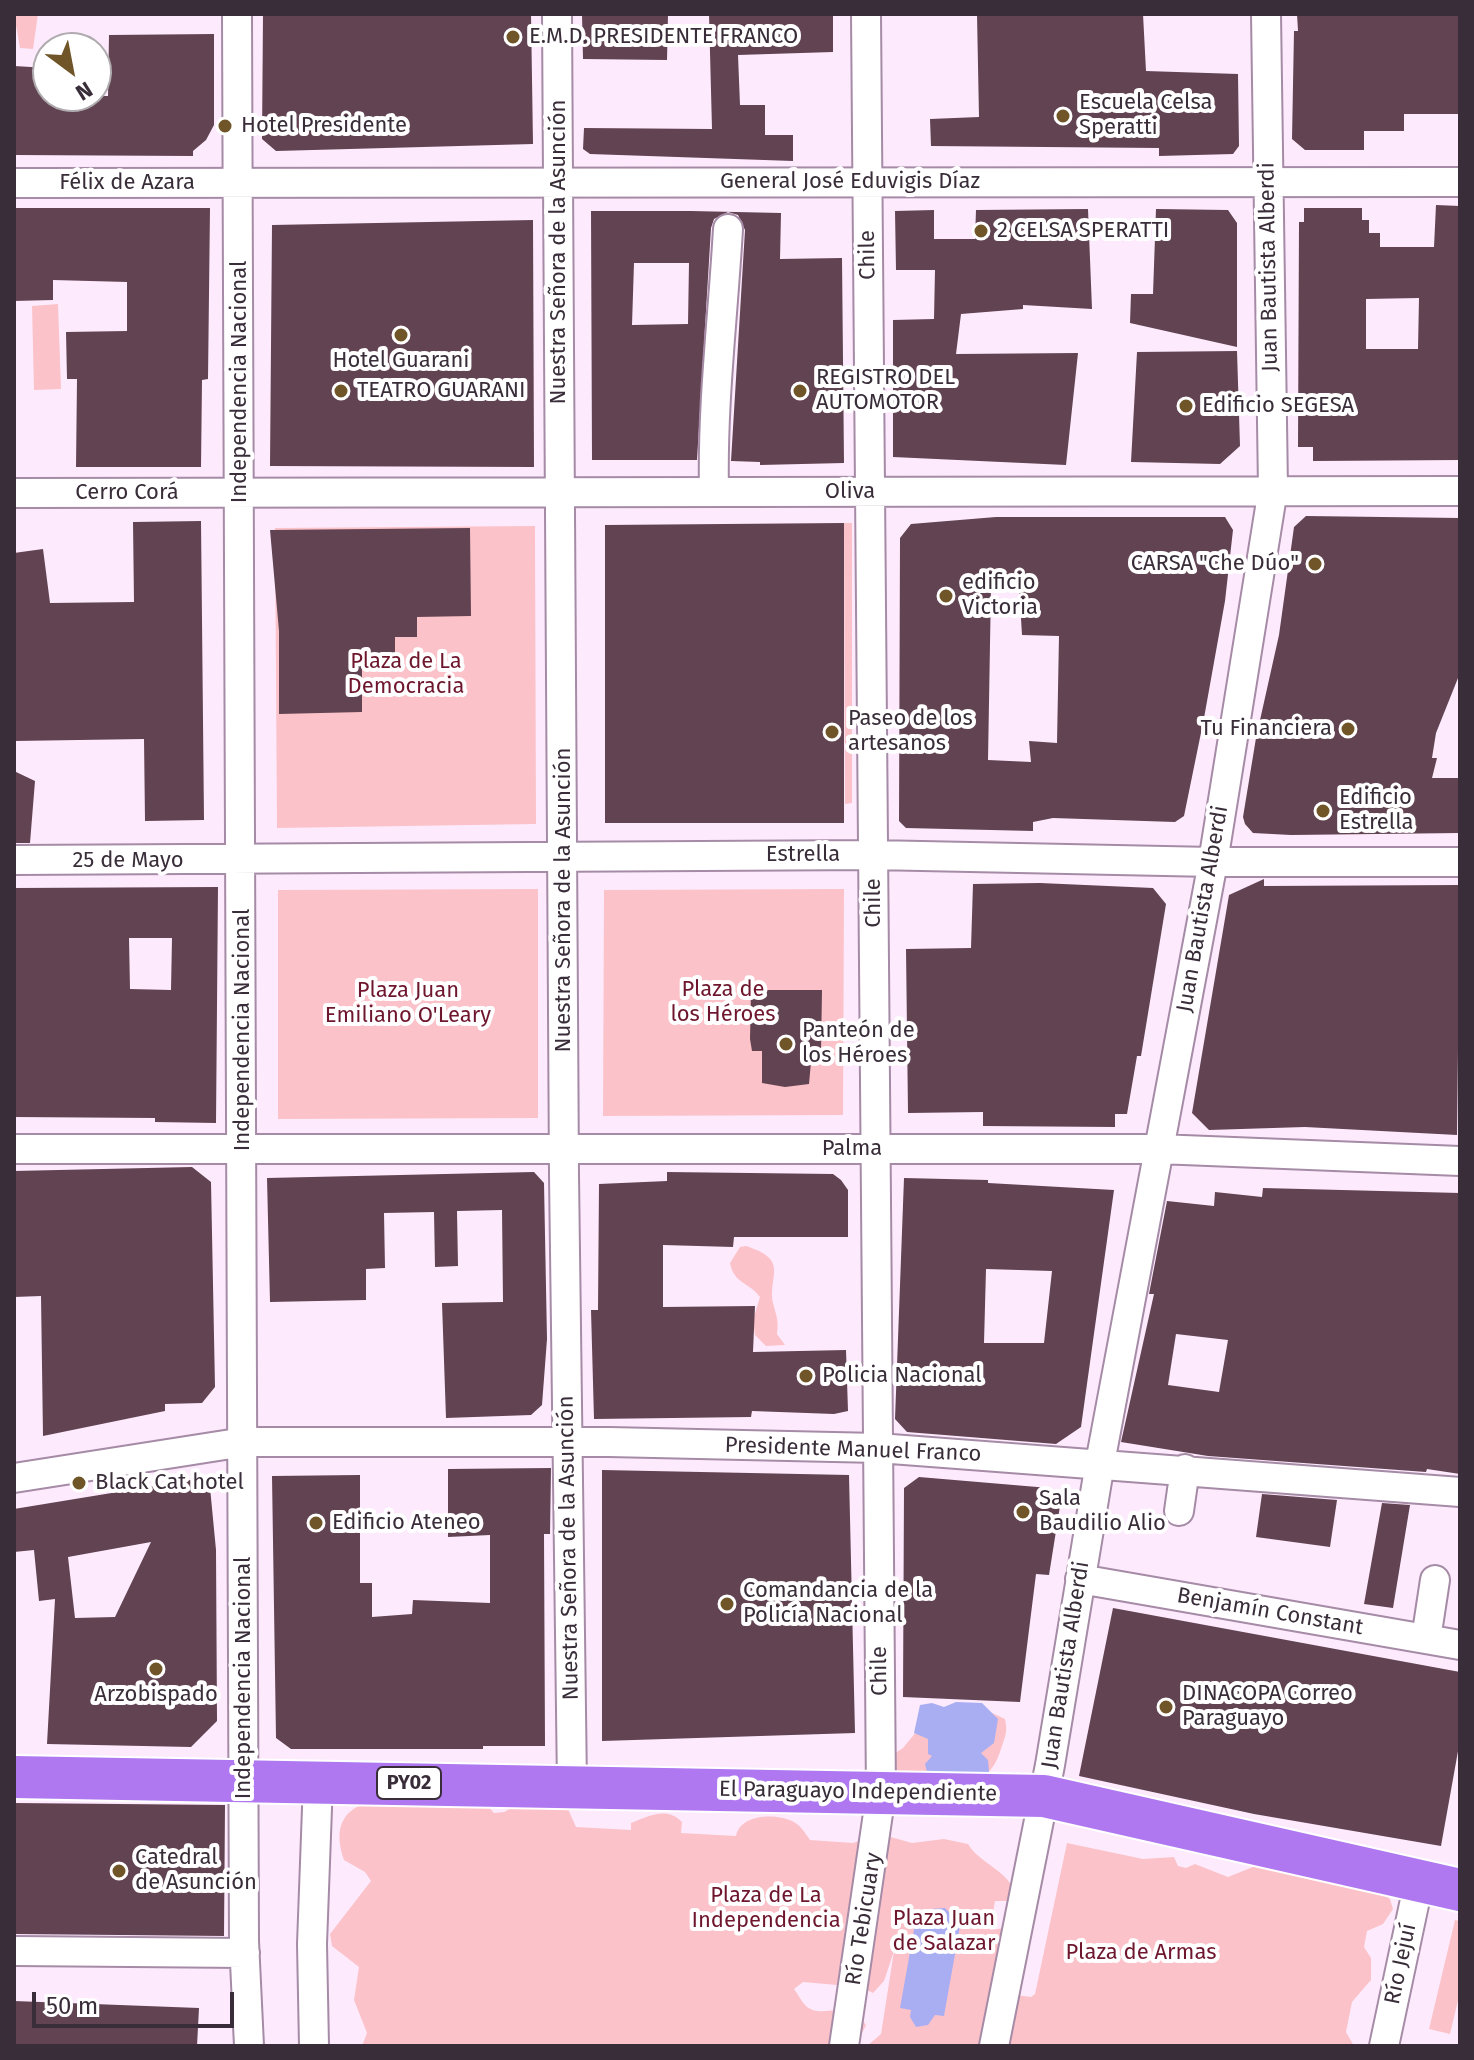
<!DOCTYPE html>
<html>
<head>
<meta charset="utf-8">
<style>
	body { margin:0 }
	#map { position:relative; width:1474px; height:2060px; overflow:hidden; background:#fdebfd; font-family:"Fira Sans",sans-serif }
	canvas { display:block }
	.frame { position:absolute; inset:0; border:16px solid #382d38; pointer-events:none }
	.north { position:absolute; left:32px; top:32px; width:80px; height:80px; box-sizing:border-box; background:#fff; border:2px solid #afabaf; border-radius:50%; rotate:148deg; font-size:22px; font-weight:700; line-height:32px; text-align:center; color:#382d38 }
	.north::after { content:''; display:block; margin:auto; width:28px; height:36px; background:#6f5527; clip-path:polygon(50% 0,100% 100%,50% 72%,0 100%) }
	.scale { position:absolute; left:32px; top:1992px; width:202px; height:36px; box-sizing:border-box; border:4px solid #382d38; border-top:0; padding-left:10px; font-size:24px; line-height:28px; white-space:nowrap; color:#382d38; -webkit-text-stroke:6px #fff; paint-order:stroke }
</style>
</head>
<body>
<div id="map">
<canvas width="1474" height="2060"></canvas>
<div class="frame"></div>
<div class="north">N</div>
<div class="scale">50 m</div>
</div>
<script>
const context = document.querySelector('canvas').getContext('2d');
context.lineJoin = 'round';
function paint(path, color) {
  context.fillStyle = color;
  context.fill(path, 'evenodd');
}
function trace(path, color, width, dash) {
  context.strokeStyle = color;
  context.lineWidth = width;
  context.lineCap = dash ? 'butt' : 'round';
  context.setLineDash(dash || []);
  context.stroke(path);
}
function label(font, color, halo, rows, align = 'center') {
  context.font = font + ' "Fira Sans",sans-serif';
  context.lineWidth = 8;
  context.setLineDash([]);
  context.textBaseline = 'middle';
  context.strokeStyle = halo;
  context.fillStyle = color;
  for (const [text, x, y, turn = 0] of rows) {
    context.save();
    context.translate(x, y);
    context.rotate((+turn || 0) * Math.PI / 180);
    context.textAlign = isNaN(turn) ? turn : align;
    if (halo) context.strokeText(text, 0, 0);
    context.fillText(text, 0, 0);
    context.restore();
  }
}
paint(new Path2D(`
	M 14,14 L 38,14 L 33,49 L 20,48 Z
	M 58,304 L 61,389 L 34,390 L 32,306 Z
	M 844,523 L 852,523 L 852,803 L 845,804 Z
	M 535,526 L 536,824 L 277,828 L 275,528 Z
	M 538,889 L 538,1118 L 278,1119 L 278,890 Z
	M 844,889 L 843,1115 L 603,1116 L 604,890 Z
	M 746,1246 C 790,1260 768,1275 773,1303 C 776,1315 779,1320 777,1334 L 785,1345 L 766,1346 L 755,1335 L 753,1320 L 760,1297 C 749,1282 734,1284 730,1263 L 740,1247 Z
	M 990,1712 L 1005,1719 C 1008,1733 1005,1736 1001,1749 C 987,1793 966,1773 930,1772 C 917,1772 904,1779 893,1783 L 889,1757 L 903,1748 L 921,1726 Z
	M 533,1796 L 564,1800 L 576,1827 L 631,1830 L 631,1823 C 648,1816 667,1806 682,1822 L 681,1833 L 736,1836 C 740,1814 775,1813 792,1821 C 801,1825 805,1833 810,1840 L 853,1843 L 880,1834 L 912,1843 L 944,1839 L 968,1844 C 980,1864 1008,1870 1015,1893 L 1007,1901 L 995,1901 L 990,1930 L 1005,1928 L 1016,1995 L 1031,1997 L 1035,1994 L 1067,1843 L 1143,1859 L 1174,1857 L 1178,1866 L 1186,1868 L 1195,1864 L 1228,1877 L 1258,1865 L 1381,1892 L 1390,1899 L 1393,1909 L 1383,1924 L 1367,1931 L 1364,1947 L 1371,1958 L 1371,1980 L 1352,2002 L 1346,2032 L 1354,2046 L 867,2046 L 881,2034 L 894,1951 L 884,1981 L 873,1993 L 861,1987 L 857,1965 L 839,1972 L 837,1985 L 803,1982 L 794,1989 C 798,1994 801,2001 806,2006 C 823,2021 848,1996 866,2025 L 861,2035 L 833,2046 L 362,2046 L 367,2033 L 354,2000 L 359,1967 L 332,1946 L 330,1934 L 371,1881 L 365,1872 L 344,1860 C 315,1774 438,1802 487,1805 L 494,1813 L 504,1812 Z
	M 1455,1920 L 1460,1921 L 1460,1992 L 1450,2034 L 1429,2029 Z`), '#fbc3c9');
paint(new Path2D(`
	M 956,1702 L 982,1703 L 998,1719 L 994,1743 L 981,1753 L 988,1760 L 989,1772 L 928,1776 L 925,1764 L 932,1756 L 928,1754 L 928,1739 L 914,1733 L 920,1705 L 932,1703 L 944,1707 Z
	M 945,1908 L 950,1913 L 952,1925 L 960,1926 L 944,2016 L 935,2015 L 928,2025 L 916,2027 L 910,2017 L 911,2010 L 900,2008 L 916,1918 L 924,1919 L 930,1909 Z`), '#a9aef2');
paint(new Path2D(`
	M 263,14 L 531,14 L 533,144 L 276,151 L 262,139 Z
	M 582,14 L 668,14 L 667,60 L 583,59 Z
	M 709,14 L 833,14 L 833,52 L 738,55 L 740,105 L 765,105 L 765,135 L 793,135 L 793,161 L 590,154 L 583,149 L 584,128 L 712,129 Z
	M 977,14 L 1143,14 L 1146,71 L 1238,74 L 1239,146 L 1233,154 L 1159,156 L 1159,148 L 931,146 L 930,119 L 979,117 Z
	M 1297,14 L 1460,14 L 1460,114 L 1404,114 L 1404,131 L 1364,131 L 1364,150 L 1305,150 L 1292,139 L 1294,31 L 1298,31 Z
	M 214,34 L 214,125 L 206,140 L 193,151 L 193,156 L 14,155 L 14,66 L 48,68 L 48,96 L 108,96 L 109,35 Z
	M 1436,205 L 1460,206 L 1460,460 L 1313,461 L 1313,447 L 1298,447 L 1299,222 L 1304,222 L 1304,208 L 1362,208 L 1362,220 L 1369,220 L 1369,233 L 1380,233 L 1380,247 L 1434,247 ZM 1419,298 L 1418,349 L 1366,349 L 1366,299 Z
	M 14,208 L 210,208 L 208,379 L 202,380 L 201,467 L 76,467 L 77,379 L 67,379 L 66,332 L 127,331 L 127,282 L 53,280 L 53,300 L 14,301 Z
	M 1088,209 L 1092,309 L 1023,305 L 1023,309 L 961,314 L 956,354 L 1078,353 L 1066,465 L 893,457 L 893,320 L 934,319 L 935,270 L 896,270 L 895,211 L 934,210 L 934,239 L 975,239 L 976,210 Z
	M 1156,209 L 1228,210 L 1237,223 L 1237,347 L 1130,323 L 1131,294 L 1153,294 Z
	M 591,211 L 691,211 L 781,213 L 780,259 L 842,258 L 844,463 L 760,465 L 760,462 L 731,461 L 745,230 L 738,215 L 728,212 L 714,219 L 711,228 L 697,460 L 592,460 ZM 634,263 L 689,263 L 688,324 L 632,325 Z
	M 533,220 L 534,467 L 270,466 L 272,225 Z
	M 1237,351 L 1240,446 L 1220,464 L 1131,462 L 1137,352 Z
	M 1306,516 L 1460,518 L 1460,673 L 1436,733 L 1432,758 L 1437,758 L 1432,778 L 1460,778 L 1460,833 L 1291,835 L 1253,833 L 1245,824 L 1243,817 L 1256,738 L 1279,635 L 1294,527 Z
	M 996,517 L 1225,517 L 1233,530 L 1225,601 L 1204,718 L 1184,816 L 1175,822 L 1053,818 L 1033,822 L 1033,831 L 906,828 L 899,821 L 900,538 L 911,524 ZM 991,586 L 1019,586 L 1022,635 L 1059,636 L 1057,743 L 1029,741 L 1031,762 L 988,760 Z
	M 201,521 L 204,820 L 145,821 L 144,739 L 14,741 L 14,553 L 43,549 L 50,603 L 134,602 L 133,522 Z
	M 844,523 L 844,823 L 605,823 L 605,525 Z
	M 470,528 L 471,616 L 417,617 L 417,637 L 395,637 L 395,665 L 362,666 L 362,712 L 279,714 L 279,631 L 270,530 Z
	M 14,771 L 35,781 L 30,843 L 14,843 Z
	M 1264,879 L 1264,886 L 1460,885 L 1457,1135 L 1305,1127 L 1209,1130 L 1192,1113 L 1229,895 Z
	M 1040,883 L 1153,888 L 1166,904 L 1141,1056 L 1137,1056 L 1127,1114 L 1115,1114 L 1115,1127 L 983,1126 L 983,1112 L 908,1113 L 906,949 L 971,948 L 973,884 Z
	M 218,887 L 216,1123 L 155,1122 L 155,1118 L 14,1117 L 14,888 ZM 129,938 L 172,938 L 171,990 L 130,989 Z
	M 751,990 L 822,990 L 821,1051 L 812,1051 L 809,1084 L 785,1087 L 762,1083 L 762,1051 L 752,1051 L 750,1039 Z
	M 192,1167 L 211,1182 L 215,1387 L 202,1403 L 165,1404 L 165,1411 L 43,1436 L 41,1296 L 14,1297 L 14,1171 Z
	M 534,1172 L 544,1183 L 547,1339 L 542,1405 L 531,1415 L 446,1418 L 442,1303 L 503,1302 L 502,1210 L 457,1211 L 458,1266 L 435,1267 L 434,1212 L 384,1213 L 385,1268 L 366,1269 L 366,1300 L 270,1302 L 267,1178 Z
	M 667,1172 L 833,1174 L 841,1180 L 848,1190 L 848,1237 L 734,1237 L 733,1247 L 663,1245 L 663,1307 L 755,1306 L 753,1352 L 846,1350 L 848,1411 L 834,1414 L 752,1411 L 751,1417 L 594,1419 L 591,1310 L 598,1310 L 599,1184 L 667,1181 Z
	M 904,1178 L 988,1180 L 988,1183 L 1114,1190 L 1081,1427 L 1056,1444 L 907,1432 L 895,1419 ZM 986,1269 L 1052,1271 L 1044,1343 L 984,1343 Z
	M 1263,1188 L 1460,1193 L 1460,1474 L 1427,1469 L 1426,1472 L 1208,1456 L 1121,1442 L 1154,1294 L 1149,1294 L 1167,1201 L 1214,1206 L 1215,1192 L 1262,1197 ZM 1176,1334 L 1228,1340 L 1219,1392 L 1168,1385 Z
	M 551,1468 L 550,1534 L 544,1534 L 545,1746 L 483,1746 L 483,1749 L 291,1749 L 276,1738 L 272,1476 L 360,1475 L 360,1583 L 372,1583 L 372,1617 L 412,1614 L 413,1600 L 490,1603 L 490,1535 L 448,1537 L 448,1469 Z
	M 602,1470 L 849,1475 L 855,1733 L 602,1741 Z
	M 209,1477 L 216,1550 L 217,1721 L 191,1747 L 47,1744 L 55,1599 L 39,1601 L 34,1550 L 14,1552 L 14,1509 ZM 151,1542 L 115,1617 L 75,1618 L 68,1557 Z
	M 919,1477 L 1049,1488 L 1060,1506 L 1049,1575 L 1036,1574 L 1020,1702 L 903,1697 L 904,1488 Z
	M 1262,1494 L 1337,1500 L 1330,1547 L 1256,1537 Z
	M 1382,1503 L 1410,1505 L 1393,1608 L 1364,1604 Z
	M 1113,1608 L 1460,1672 L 1460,1740 L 1441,1846 L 1254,1814 L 1079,1776 Z
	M 14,1803 L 225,1805 L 224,1936 L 14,1934 Z
	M 14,2001 L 199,2008 L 197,2046 L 14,2046 Z`), '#624352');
const minor = new Path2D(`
	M 237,14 L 244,1941 L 249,2046
	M 557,14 L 564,1175 L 572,1786
	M 14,183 L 1460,182
	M 714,492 C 712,403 723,317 728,229
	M 14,493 L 1460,491
	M 14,860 L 873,855 L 1213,862 L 1460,862
	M 14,1149 L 1158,1149 L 1460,1161
	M 14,1478 L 244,1442 L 609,1442 L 878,1448 L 1460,1492
	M 1179,1511 L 1185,1469
	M 1080,1579 L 1460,1645
	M 1426,1639 L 1435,1580
	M 14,1951 L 245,1953
	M 314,2046 L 312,1944 L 318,1781
	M 844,2046 L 881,1793 L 866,14
	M 994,2046 L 1050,1765 L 1100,1463 L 1213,862 L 1273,489 L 1266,14
	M 1384,2046 L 1419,1881`);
const highway = new Path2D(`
	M 14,1777 L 1044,1796 L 1460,1890`);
trace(minor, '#a58ba6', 32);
trace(highway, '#fff', 46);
trace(minor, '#fff', 28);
trace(highway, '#af78f1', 42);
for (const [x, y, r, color] of [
	[513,37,8,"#6f5527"],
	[1063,116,8,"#6f5527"],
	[225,126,8,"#6f5527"],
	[981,231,8,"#6f5527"],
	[401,335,8,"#6f5527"],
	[341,391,8,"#6f5527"],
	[800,391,8,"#6f5527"],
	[1186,406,8,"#6f5527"],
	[1315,564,8,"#6f5527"],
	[946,596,8,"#6f5527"],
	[1348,729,8,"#6f5527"],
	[832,732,8,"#6f5527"],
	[1323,811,8,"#6f5527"],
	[786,1044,8,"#6f5527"],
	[806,1376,8,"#6f5527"],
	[79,1483,8,"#6f5527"],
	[1023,1512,8,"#6f5527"],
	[316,1523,8,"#6f5527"],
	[727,1604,8,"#6f5527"],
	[156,1669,8,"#6f5527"],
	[1166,1707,8,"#6f5527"],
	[119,1871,8,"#6f5527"]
]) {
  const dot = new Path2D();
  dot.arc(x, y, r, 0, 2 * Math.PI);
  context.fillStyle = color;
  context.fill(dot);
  trace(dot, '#fff', 3);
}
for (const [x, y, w] of [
	[409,1783,64]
]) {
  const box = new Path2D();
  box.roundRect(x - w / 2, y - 16, w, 32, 6);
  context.fillStyle = '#fff';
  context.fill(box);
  trace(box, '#382d38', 2);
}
label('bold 20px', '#382d38', null, [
	["PY02",409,1783]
]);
label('22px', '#382d38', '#fff', [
	["E.M.D. PRESIDENTE FRANCO",529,37],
	["Escuela Celsa",1079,103],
	["Speratti",1079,128],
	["Hotel Presidente",241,126],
	["2 CELSA SPERATTI",997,231],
	["Hotel Guarani",401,361,"center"],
	["REGISTRO DEL",816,378],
	["AUTOMOTOR",816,403],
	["TEATRO GUARANI",357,391],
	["Edificio SEGESA",1202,406],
	["CARSA \"Che Dúo\"",1299,564,"right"],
	["edificio",962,583],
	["Victoria",962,608],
	["Paseo de los",848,719],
	["artesanos",848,744],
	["Tu Financiera",1332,729,"right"],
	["Edificio",1339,798],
	["Estrella",1339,823],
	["Panteón de",802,1031],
	["los Héroes",802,1056],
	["Policia Nacional",822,1376],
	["Black Cat hotel",95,1483],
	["Sala",1039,1499],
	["Baudilio Alio",1039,1524],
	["Edificio Ateneo",332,1523],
	["Comandancia de la",743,1591],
	["Policía Nacional",743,1616],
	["DINACOPA Correo",1182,1694],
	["Paraguayo",1182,1719],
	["Arzobispado",156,1695,"center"],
	["Catedral",135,1858],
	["de Asunción",135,1883]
], 'left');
label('22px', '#382d38', '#fff', [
	["General José Eduvigis Díaz",850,182],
	["Félix de Azara",127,183],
	["Nuestra Señora de la Asunción",559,252,-90],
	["Chile",868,255,-91],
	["Juan Bautista Alberdi",1269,267,-91],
	["Independencia Nacional",240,382,-90],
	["Oliva",850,492],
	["Cerro Corá",127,493],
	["Estrella",803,855],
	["25 de Mayo",128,861],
	["Nuestra Señora de la Asunción",564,900,-90],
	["Chile",874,903,-90],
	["Juan Bautista Alberdi",1203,909,-80],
	["Independencia Nacional",243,1030,-90],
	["Palma",852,1149],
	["Presidente Manuel Franco",853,1450,2],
	["Nuestra Señora de la Asunción",569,1548,-91],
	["Benjamín Constant",1270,1612,10],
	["Juan Bautista Alberdi",1066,1665,-81],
	["Chile",880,1671,-91],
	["Independencia Nacional",244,1678,-90],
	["El Paraguayo Independiente",858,1792,1],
	["Río Tebicuary",864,1919,-81],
	["Río Jejuí",1401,1964,-78]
]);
label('22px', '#6e162d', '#fff', [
	["Plaza de La",406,662],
	["Democracia",406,687],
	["Plaza de",723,990],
	["los Héroes",723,1015],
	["Plaza Juan",408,991],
	["Emiliano O'Leary",408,1016],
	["Plaza de La",766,1896],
	["Independencia",766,1921],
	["Plaza Juan",944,1919],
	["de Salazar",944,1944],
	["Plaza de Armas",1141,1953]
]);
</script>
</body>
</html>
